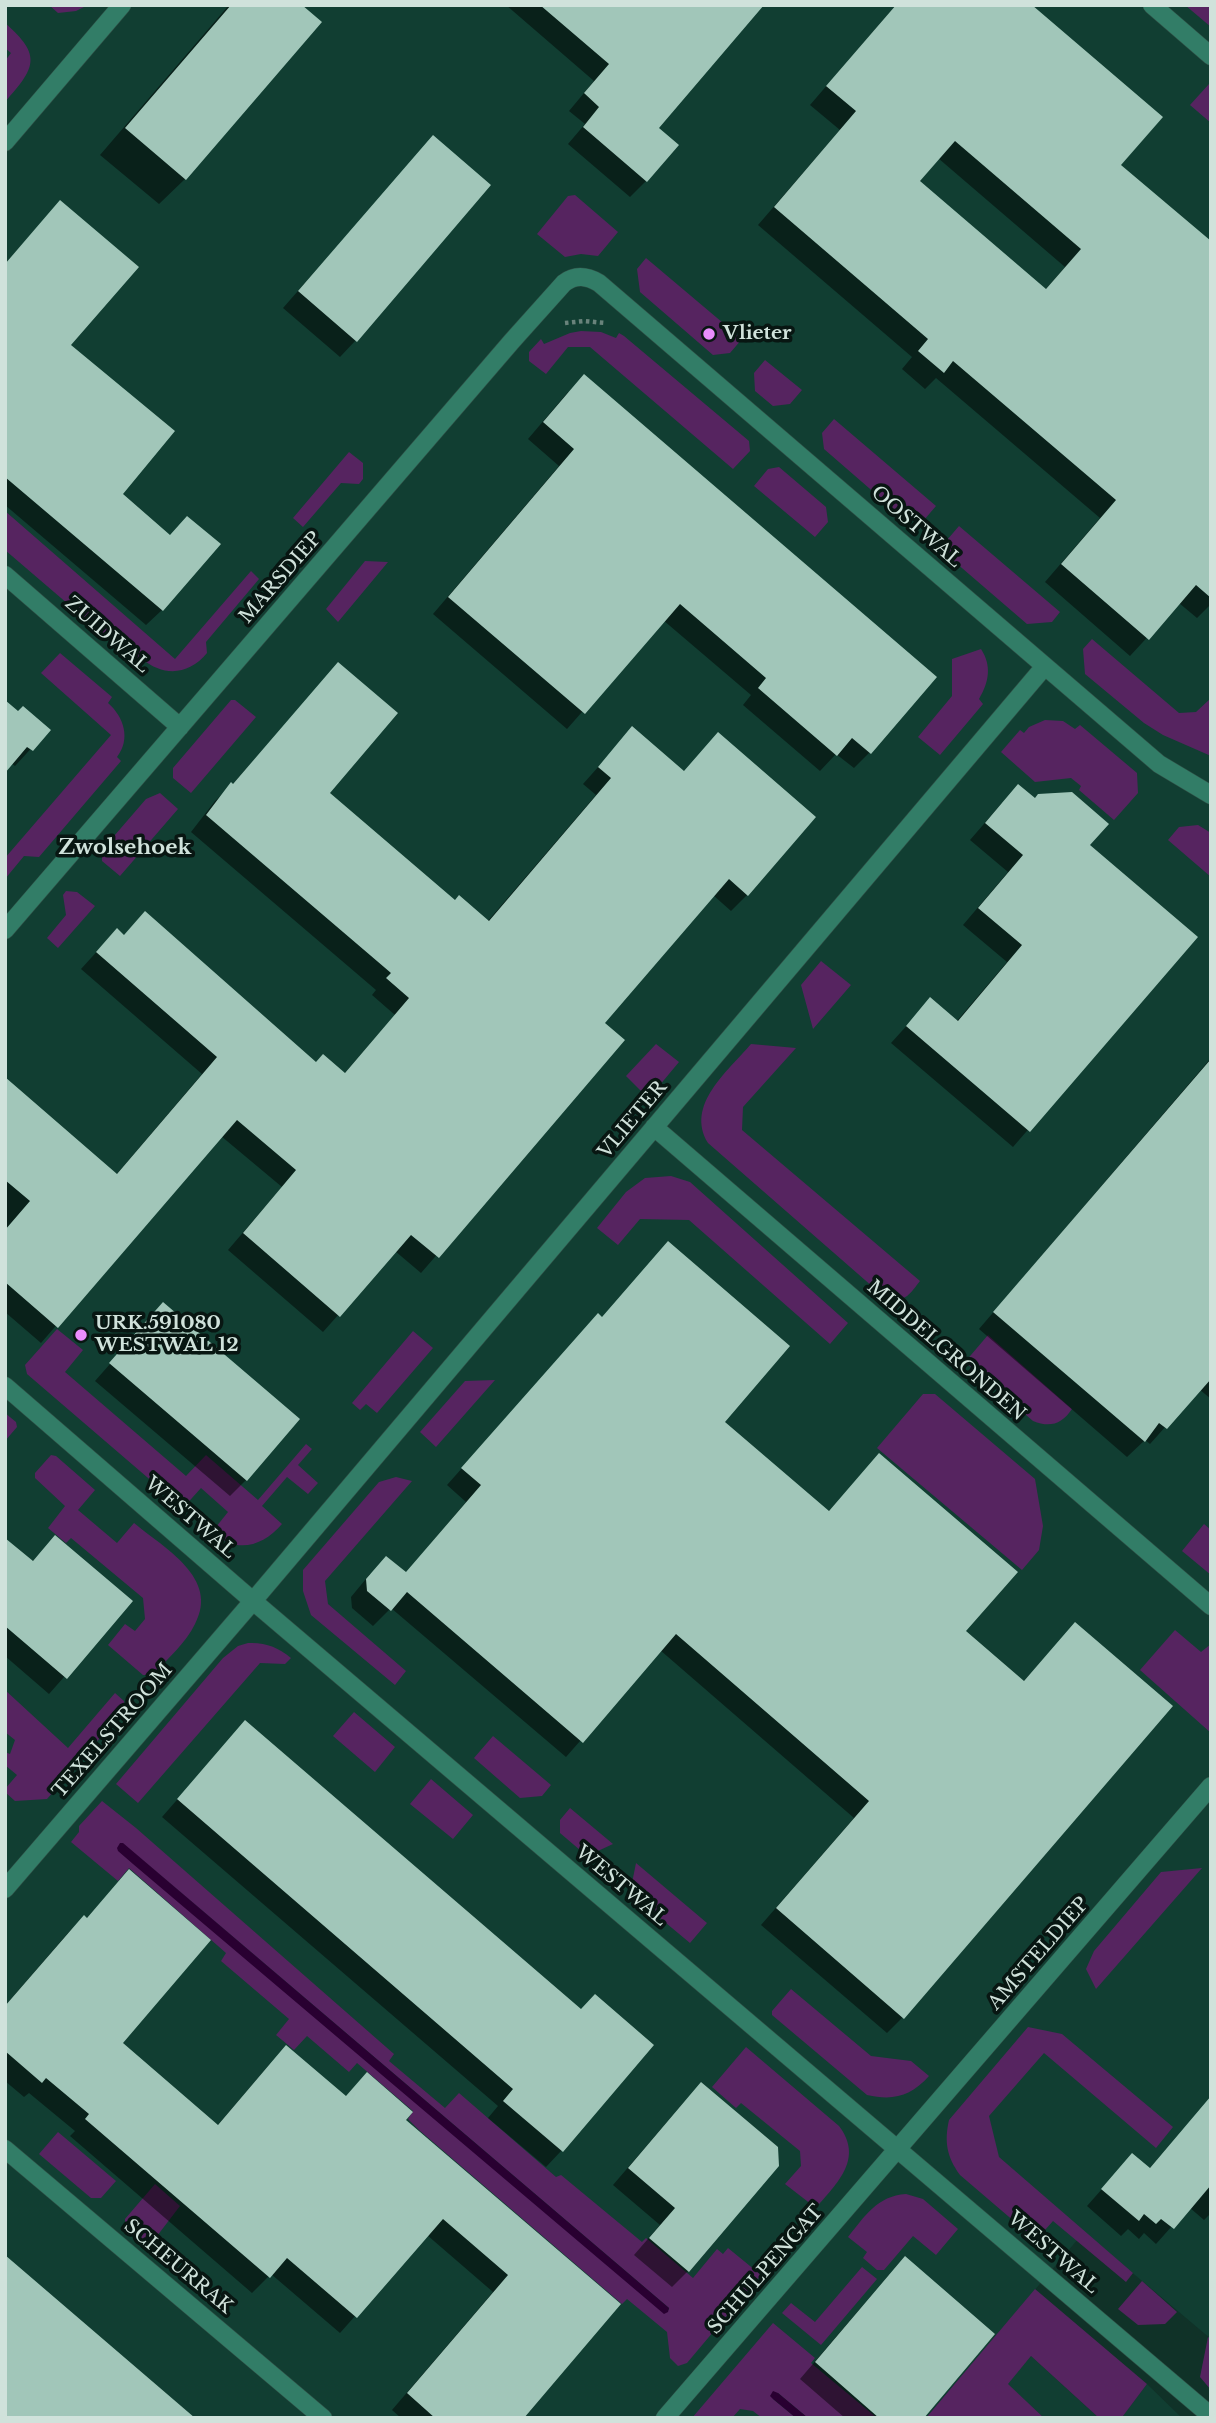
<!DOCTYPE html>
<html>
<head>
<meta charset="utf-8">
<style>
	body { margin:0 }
	#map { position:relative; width:1216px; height:2423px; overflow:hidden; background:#103228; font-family:"Libre Baskerville",serif }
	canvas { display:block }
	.frame { position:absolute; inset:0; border:7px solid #d0e2db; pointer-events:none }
</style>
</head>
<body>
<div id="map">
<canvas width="1216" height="2423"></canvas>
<div class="frame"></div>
</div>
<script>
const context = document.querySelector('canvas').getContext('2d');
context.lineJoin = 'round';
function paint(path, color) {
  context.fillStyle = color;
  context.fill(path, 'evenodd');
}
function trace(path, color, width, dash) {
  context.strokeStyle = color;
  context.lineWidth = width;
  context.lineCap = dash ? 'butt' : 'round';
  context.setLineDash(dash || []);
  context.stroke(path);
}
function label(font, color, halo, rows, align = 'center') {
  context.font = font + ' "Libre Baskerville",serif';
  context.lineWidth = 7;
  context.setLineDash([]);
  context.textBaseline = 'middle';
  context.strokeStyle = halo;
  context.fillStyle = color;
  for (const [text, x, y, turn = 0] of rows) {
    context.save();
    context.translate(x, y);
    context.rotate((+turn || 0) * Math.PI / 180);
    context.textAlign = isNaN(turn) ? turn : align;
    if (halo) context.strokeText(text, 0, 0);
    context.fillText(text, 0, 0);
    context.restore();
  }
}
paint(new Path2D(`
	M 5,5 L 1211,5 L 1211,2339 L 1084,2232 L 926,2418 L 5,2418 Z
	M 1031,2356 L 1099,2418 L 1044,2418 L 1007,2384 Z
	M 1147,2384 L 1182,2418 L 1117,2418 L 1123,2416 Z`), '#113e32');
paint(new Path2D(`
	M 49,5 L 88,5 L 76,11 L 58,13 Z
	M 1185,5 L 1211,5 L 1211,27 Z
	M 5,23 C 43,56 35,68 5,102 L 5,61 L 11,53 L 5,48 Z
	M 1209,84 L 1211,85 L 1211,123 L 1190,105 Z
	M 575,195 L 618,232 L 598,256 L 581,254 L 565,257 L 537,234 L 568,196 Z
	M 646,258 L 742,339 L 730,353 L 713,355 L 640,292 L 637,269 Z
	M 581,331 L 601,332 L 616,338 L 619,333 L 624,336 L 749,441 L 750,451 L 733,469 L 590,347 L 568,347 L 546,374 L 529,361 L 529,352 L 541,339 L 544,344 L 570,333 Z
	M 765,360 L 802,390 L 790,404 L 773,406 L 755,391 L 754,373 Z
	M 834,419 L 936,506 L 924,520 L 907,521 L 824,449 L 822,433 Z
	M 349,452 L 363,463 L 363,479 L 359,484 L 341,483 L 303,527 L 293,518 Z
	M 779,467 L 826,507 L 828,522 L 815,537 L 754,486 L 768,469 Z
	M 5,511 L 175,659 L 251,571 L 259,579 L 206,642 L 207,653 C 189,675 164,677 142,659 L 138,664 L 5,550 Z
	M 959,526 L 1060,612 L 1052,622 L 1027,624 L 948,556 L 947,540 Z
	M 365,561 L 388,562 L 338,622 L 326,609 Z
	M 1092,639 L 1179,713 L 1196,712 L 1210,699 L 1211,756 L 1163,735 L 1144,723 L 1085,674 L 1083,649 Z
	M 981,649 C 992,666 989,682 979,699 L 983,704 L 940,755 L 918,737 L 952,696 L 952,659 Z
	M 60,653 L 112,697 L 108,703 C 124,717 131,739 117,757 L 121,761 L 39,857 L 24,856 L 5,879 L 5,858 L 111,735 L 41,673 Z
	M 231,700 L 235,700 L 256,717 L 191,793 L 173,778 L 173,768 Z
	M 1045,720 L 1063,721 L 1075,729 L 1080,725 L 1137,773 L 1138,793 L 1114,820 L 1079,790 L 1081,786 L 1071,778 L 1035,782 L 1001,752 L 1020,730 L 1024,733 L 1029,727 Z
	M 160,793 L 178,809 L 120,876 L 102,861 L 102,850 L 146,799 Z
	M 1198,825 L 1211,833 L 1211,877 L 1168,840 L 1179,827 Z
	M 66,891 L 77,892 L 95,906 L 58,948 L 47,938 L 66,915 L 63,895 Z
	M 821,961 L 851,985 L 813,1029 L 801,985 Z
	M 656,1044 L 679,1062 L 654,1092 L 642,1092 L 626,1076 Z
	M 751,1044 L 796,1048 L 743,1107 L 742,1130 L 920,1281 C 910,1294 906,1301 889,1301 L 708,1143 C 685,1105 728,1071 751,1044 Z
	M 671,1176 L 690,1182 L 848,1323 L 830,1344 L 689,1220 L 640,1219 L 618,1245 L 597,1228 L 626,1192 L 645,1178 Z
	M 57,1329 L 83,1350 L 65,1372 L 186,1476 L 206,1455 L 258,1500 L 306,1444 L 312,1449 L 298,1465 L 318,1483 L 308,1494 L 287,1477 L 262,1506 L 282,1524 C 262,1547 236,1554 212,1532 L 228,1512 L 201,1488 L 183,1508 L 27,1374 L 25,1365 Z
	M 413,1331 L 433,1348 L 377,1413 L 366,1404 L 360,1410 L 352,1403 Z
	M 988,1335 L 1072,1409 C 1062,1424 1050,1428 1033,1421 L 965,1362 Z
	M 495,1380 L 436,1447 L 420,1432 L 465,1381 Z
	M 923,1394 L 935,1394 L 1035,1479 L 1043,1526 L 1039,1550 L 1022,1570 L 877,1448 Z
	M 5,1413 L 16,1422 L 17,1427 L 5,1441 Z
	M 51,1455 L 56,1456 L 95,1490 L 78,1510 L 117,1543 L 134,1523 C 164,1548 220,1578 195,1624 C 186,1643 167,1659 153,1675 L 143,1675 L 108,1645 L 125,1624 L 135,1631 L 145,1619 L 143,1598 L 71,1538 L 66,1543 L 48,1528 L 65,1506 L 35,1478 L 35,1473 Z
	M 396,1477 L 412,1481 L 325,1581 L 328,1604 L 406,1671 L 395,1685 L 311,1615 L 303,1591 L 303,1570 L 379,1482 Z
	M 1204,1524 L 1211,1530 L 1211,1575 L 1182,1551 Z
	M 1175,1630 L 1201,1652 L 1211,1644 L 1211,1733 L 1140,1670 Z
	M 248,1643 C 265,1642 278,1647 291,1658 L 285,1664 L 260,1663 L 138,1803 L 116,1784 L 223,1658 L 238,1646 Z
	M 5,1690 L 68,1748 L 115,1693 L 124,1701 L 125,1709 L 47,1799 L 15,1801 L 5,1792 L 5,1789 L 17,1775 L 5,1765 L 5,1752 L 10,1754 L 15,1740 L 5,1732 Z
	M 354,1712 L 395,1747 L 375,1772 L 333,1736 Z
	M 493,1736 L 551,1785 L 542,1796 L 520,1798 L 474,1758 Z
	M 431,1779 L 473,1815 L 453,1839 L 410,1804 Z
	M 102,1801 L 136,1828 L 394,2054 L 389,2061 L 445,2108 L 459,2093 L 556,2177 L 561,2175 L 642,2242 L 646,2238 L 693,2278 L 717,2249 L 723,2254 L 728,2248 L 761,2275 L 687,2363 L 678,2366 L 670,2358 L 667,2332 L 627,2299 L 622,2304 L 419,2130 L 408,2119 L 413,2111 L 357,2063 L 349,2072 L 307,2036 L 294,2050 L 276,2035 L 289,2019 L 221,1961 L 226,1953 L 129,1868 L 118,1881 L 71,1842 L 79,1832 L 79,1826 ZM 123,1843 L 669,2308 L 669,2310 Z
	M 570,1808 L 613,1844 L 587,1856 L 560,1833 L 560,1820 Z
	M 636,1863 L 707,1923 L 690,1943 L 630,1893 Z
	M 1202,1868 L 1096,1989 L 1086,1969 L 1094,1951 L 1161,1872 Z
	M 791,1989 L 871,2056 L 911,2061 L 929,2076 C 911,2096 894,2101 867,2095 L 772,2015 L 772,2011 Z
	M 1028,2027 L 1062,2034 L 1173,2127 L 1156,2148 L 1044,2053 L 989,2116 L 999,2157 L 1133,2273 L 1126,2282 L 1053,2221 L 1036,2240 L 960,2175 C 947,2157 944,2142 949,2120 Z
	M 746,2047 L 839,2126 C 864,2159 837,2183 816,2208 L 785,2184 L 801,2166 L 800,2151 L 741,2103 L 736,2108 L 712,2087 Z
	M 58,2132 L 116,2181 L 101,2198 L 91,2198 L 39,2154 Z
	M 155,2184 L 180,2206 L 157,2236 L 157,2244 L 149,2248 L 125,2227 L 125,2219 Z
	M 906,2194 L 923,2199 L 958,2229 L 936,2255 L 913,2236 L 884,2270 L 877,2270 L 863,2258 L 867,2252 L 848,2237 C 865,2216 877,2196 906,2194 Z
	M 862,2267 L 877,2279 L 821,2345 L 782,2313 L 791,2303 L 815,2322 Z
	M 1142,2281 L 1177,2312 L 1165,2324 L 1138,2325 L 1118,2309 Z
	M 1035,2289 L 1147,2384 L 1123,2416 L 1099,2418 L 1031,2356 L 1008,2384 L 1044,2418 L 926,2418 Z
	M 773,2323 L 815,2358 L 811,2363 L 877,2418 L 808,2418 L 778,2393 L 773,2399 L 796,2418 L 762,2418 L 753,2411 L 740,2409 L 732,2418 L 692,2418 Z
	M 1208,2337 L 1211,2339 L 1211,2390 L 1200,2377 Z`), '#562460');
paint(new Path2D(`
	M 120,1843 L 123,1843 L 669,2308 L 668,2312 L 664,2314 L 133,1864 L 118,1851 L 117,1848 Z
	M 773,2391 L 778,2393 L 808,2418 L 796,2418 L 773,2399 L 770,2396 Z`), '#290031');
paint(new Path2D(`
	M 229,5 L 300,5 L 185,179 L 159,204 L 100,155 Z
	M 506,5 L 762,5 L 657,128 L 646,181 L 630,197 L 568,144 L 585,124 L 569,111 L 594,81 Z
	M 896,5 L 1030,5 L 1119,165 L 1211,244 L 1211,604 L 1197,618 L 1179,603 L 1130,656 L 1045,582 L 1100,518 L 936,378 L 925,389 L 902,369 L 912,357 L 758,225 L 840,130 L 810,105 ZM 938,158 L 1065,267 L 1045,290 L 918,182 Z
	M 433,137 L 356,340 L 340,357 L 283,308 Z
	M 60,202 L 69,346 L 162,610 L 146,625 L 5,505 L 5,264 Z
	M 568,392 L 870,752 L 854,768 L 836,754 L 820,771 L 743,705 L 751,695 L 663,620 L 567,729 L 433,614 L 559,466 L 528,439 Z
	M 338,664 L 328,793 L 455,902 L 487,922 L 596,795 L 583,784 L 632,729 L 683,773 L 718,735 L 747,895 L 731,911 L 713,895 L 603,1023 L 623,1041 L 421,1273 L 395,1251 L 323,1332 L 228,1250 L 282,1187 L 221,1136 L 41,1343 L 5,1312 L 5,1079 L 116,1175 L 202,1074 L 81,969 L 101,947 L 316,1064 L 344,1074 L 395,1015 L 372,995 L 376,990 L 191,832 L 215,801 L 232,785 Z
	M 5,713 L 48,730 L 15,766 L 11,763 Z
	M 1002,803 L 1088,845 L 1195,937 L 1013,1147 L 891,1043 L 930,1000 L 956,1022 L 1007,962 L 963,925 L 1008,872 L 970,840 Z
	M 1211,1058 L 1211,1399 L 1199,1389 L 1150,1444 L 1145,1440 L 1127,1457 L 979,1329 Z
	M 163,1304 L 246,1480 L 230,1496 L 95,1381 Z
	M 598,1315 L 828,1512 L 879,1455 L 964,1631 L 1023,1682 L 1075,1624 L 903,2017 L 887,2033 L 761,1925 L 854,1818 L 660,1650 L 566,1757 L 391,1608 L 373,1626 L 352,1608 L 351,1597 L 370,1574 L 405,1574 L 466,1502 L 447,1485 Z
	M 56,1537 L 131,1601 L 49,1694 L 5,1656 L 5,1540 L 32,1562 Z
	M 245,1722 L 562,2150 L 546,2167 L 488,2118 L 498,2106 L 162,1817 Z
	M 129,1871 L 120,2043 L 217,2126 L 270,2064 L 345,2098 L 404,2120 L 618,2304 L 521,2418 L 401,2418 L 392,2410 L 493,2292 L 427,2235 L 340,2333 L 271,2274 L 252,2293 L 70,2136 L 75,2131 L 29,2093 L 24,2097 L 5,2081 L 5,2006 L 68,1933 L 84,1917 L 86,1919 Z
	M 1211,2099 L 1211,2213 L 1204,2220 L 1189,2207 L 1156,2244 L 1144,2233 L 1139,2239 L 1128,2229 L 1121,2236 L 1087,2206 L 1132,2155 L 1149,2169 Z
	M 685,2101 L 688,2271 L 672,2287 L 634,2255 L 660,2225 L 613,2185 Z
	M 889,2275 L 921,2418 L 845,2418 L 800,2379 Z`), '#0007');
paint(new Path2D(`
	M 231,5 L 302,5 L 322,22 L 186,180 L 125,128 Z
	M 540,5 L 764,5 L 659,128 L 679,145 L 647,182 L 583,127 L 599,107 L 584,93 L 609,64 Z
	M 896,5 L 1032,5 L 1163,117 L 1121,165 L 1211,241 L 1211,598 L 1196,585 L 1149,640 L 1061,564 L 1116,500 L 953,361 L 944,373 L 918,351 L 928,339 L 774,207 L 856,111 L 826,86 ZM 955,141 L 1081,249 L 1046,289 L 920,181 Z
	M 433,135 L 491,185 L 357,342 L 298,291 Z
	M 60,200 L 139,267 L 71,345 L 175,431 L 123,494 L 170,535 L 187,516 L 221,544 L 163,611 L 5,477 L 5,264 Z
	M 584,374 L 937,677 L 871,754 L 852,738 L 837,756 L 758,688 L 766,678 L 680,604 L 585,714 L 448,597 L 574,449 L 543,422 Z
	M 338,662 L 398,713 L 330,793 L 455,900 L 459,895 L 489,921 L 611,778 L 598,767 L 632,726 L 684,771 L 718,732 L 816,817 L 748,896 L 729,879 L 605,1023 L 625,1040 L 439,1258 L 411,1235 L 340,1317 L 243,1233 L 296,1170 L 237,1120 L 58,1328 L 5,1282 L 5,1230 L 30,1201 L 5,1180 L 5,1077 L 117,1174 L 217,1057 L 96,952 L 117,928 L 124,935 L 145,911 L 316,1062 L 323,1054 L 345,1073 L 409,998 L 386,978 L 391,973 L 206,815 L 231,782 L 233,784 Z
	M 5,700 L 18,711 L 23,706 L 51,730 L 33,751 L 27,747 L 5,773 Z
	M 1018,784 L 1035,798 L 1038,794 L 1072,792 L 1109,824 L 1090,845 L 1198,937 L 1030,1132 L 906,1026 L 930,997 L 958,1021 L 1022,945 L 978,908 L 1023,855 L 985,823 Z
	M 1211,1059 L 1211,1379 L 1167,1429 L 1159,1423 L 1145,1442 L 993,1312 Z
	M 668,1241 L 790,1346 L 725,1422 L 829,1511 L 879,1453 L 1018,1572 L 966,1631 L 1024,1681 L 1075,1622 L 1173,1706 L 904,2019 L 776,1908 L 869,1801 L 676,1634 L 583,1743 L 407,1592 L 391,1611 L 367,1591 L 366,1579 L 386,1556 L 406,1572 L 481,1485 L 461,1468 L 598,1313 L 602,1317 Z
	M 163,1302 L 300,1419 L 247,1481 L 109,1363 Z
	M 55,1535 L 133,1601 L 67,1679 L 5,1626 L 5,1538 L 33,1561 Z
	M 245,1720 L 581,2009 L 595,1994 L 654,2045 L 563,2152 L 503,2101 L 513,2089 L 177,1799 Z
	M 129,1869 L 211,1940 L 123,2043 L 218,2125 L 286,2045 L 346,2096 L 367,2072 L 413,2112 L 406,2120 L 621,2304 L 524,2418 L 435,2418 L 407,2393 L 508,2275 L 443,2219 L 357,2318 L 287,2258 L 270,2278 L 85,2119 L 89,2114 L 46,2078 L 42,2083 L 5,2051 L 5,2006 L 84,1915 L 87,1918 Z
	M 701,2082 L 778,2147 L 779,2166 L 689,2272 L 649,2238 L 675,2208 L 628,2168 Z
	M 1211,2096 L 1211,2185 L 1174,2229 L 1161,2219 L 1156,2224 L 1144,2214 L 1139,2221 L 1101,2189 L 1132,2153 L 1150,2168 Z
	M 5,2255 L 195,2418 L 5,2418 Z
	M 905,2256 L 995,2334 L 924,2418 L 879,2418 L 815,2362 Z`), '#a1c6b9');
const minor = new Path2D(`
	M 1152,5 L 1211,56
	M 5,142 L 122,5
	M 5,575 L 180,727
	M 5,930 L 512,341 L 564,283 C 576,274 587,276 599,283 L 1159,764 L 1211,795
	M 654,1127 L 1211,1606
	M 5,1386 L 253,1601 L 1211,2416
	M 5,1889 L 253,1601 L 1045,666
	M 5,2149 L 323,2418
	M 665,2418 L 1211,1786`);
trace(minor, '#2f4e45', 19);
trace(new Path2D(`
	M 565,323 L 584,321 L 605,323`), '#69837b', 4.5, [3.5, 3.5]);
trace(minor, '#327d67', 18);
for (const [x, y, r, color] of [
	[709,334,7,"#ea8dfd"],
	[81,1335,7,"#ea8dfd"]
]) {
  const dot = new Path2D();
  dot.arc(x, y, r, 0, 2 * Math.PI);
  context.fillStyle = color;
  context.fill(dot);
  trace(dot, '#081612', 2.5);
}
label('bold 19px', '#d0e2db', '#081612', [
	["Vlieter",723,334],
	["URK.591080",95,1324],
	["WESTWAL 12",95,1346]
], 'left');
label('19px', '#d0e2db', '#081612', [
	["OOSTWAL",916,527,41],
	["MARSDIEP",281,578,-49],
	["ZUIDWAL",107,635,41],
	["VLIETER",633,1120,-50],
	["MIDDELGRONDEN",946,1351,41],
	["WESTWAL",190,1518,41],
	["TEXELSTROOM",113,1731,-49],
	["WESTWAL",621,1886,40],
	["AMSTELDIEP",1039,1954,-49],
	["WESTWAL",1053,2253,41],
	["SCHEURRAK",178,2267,40],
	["SCHULPENGAT",766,2270,-49]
]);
label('bold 21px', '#d0e2db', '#081612', [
	["Zwolsehoek",125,848]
]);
</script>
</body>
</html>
